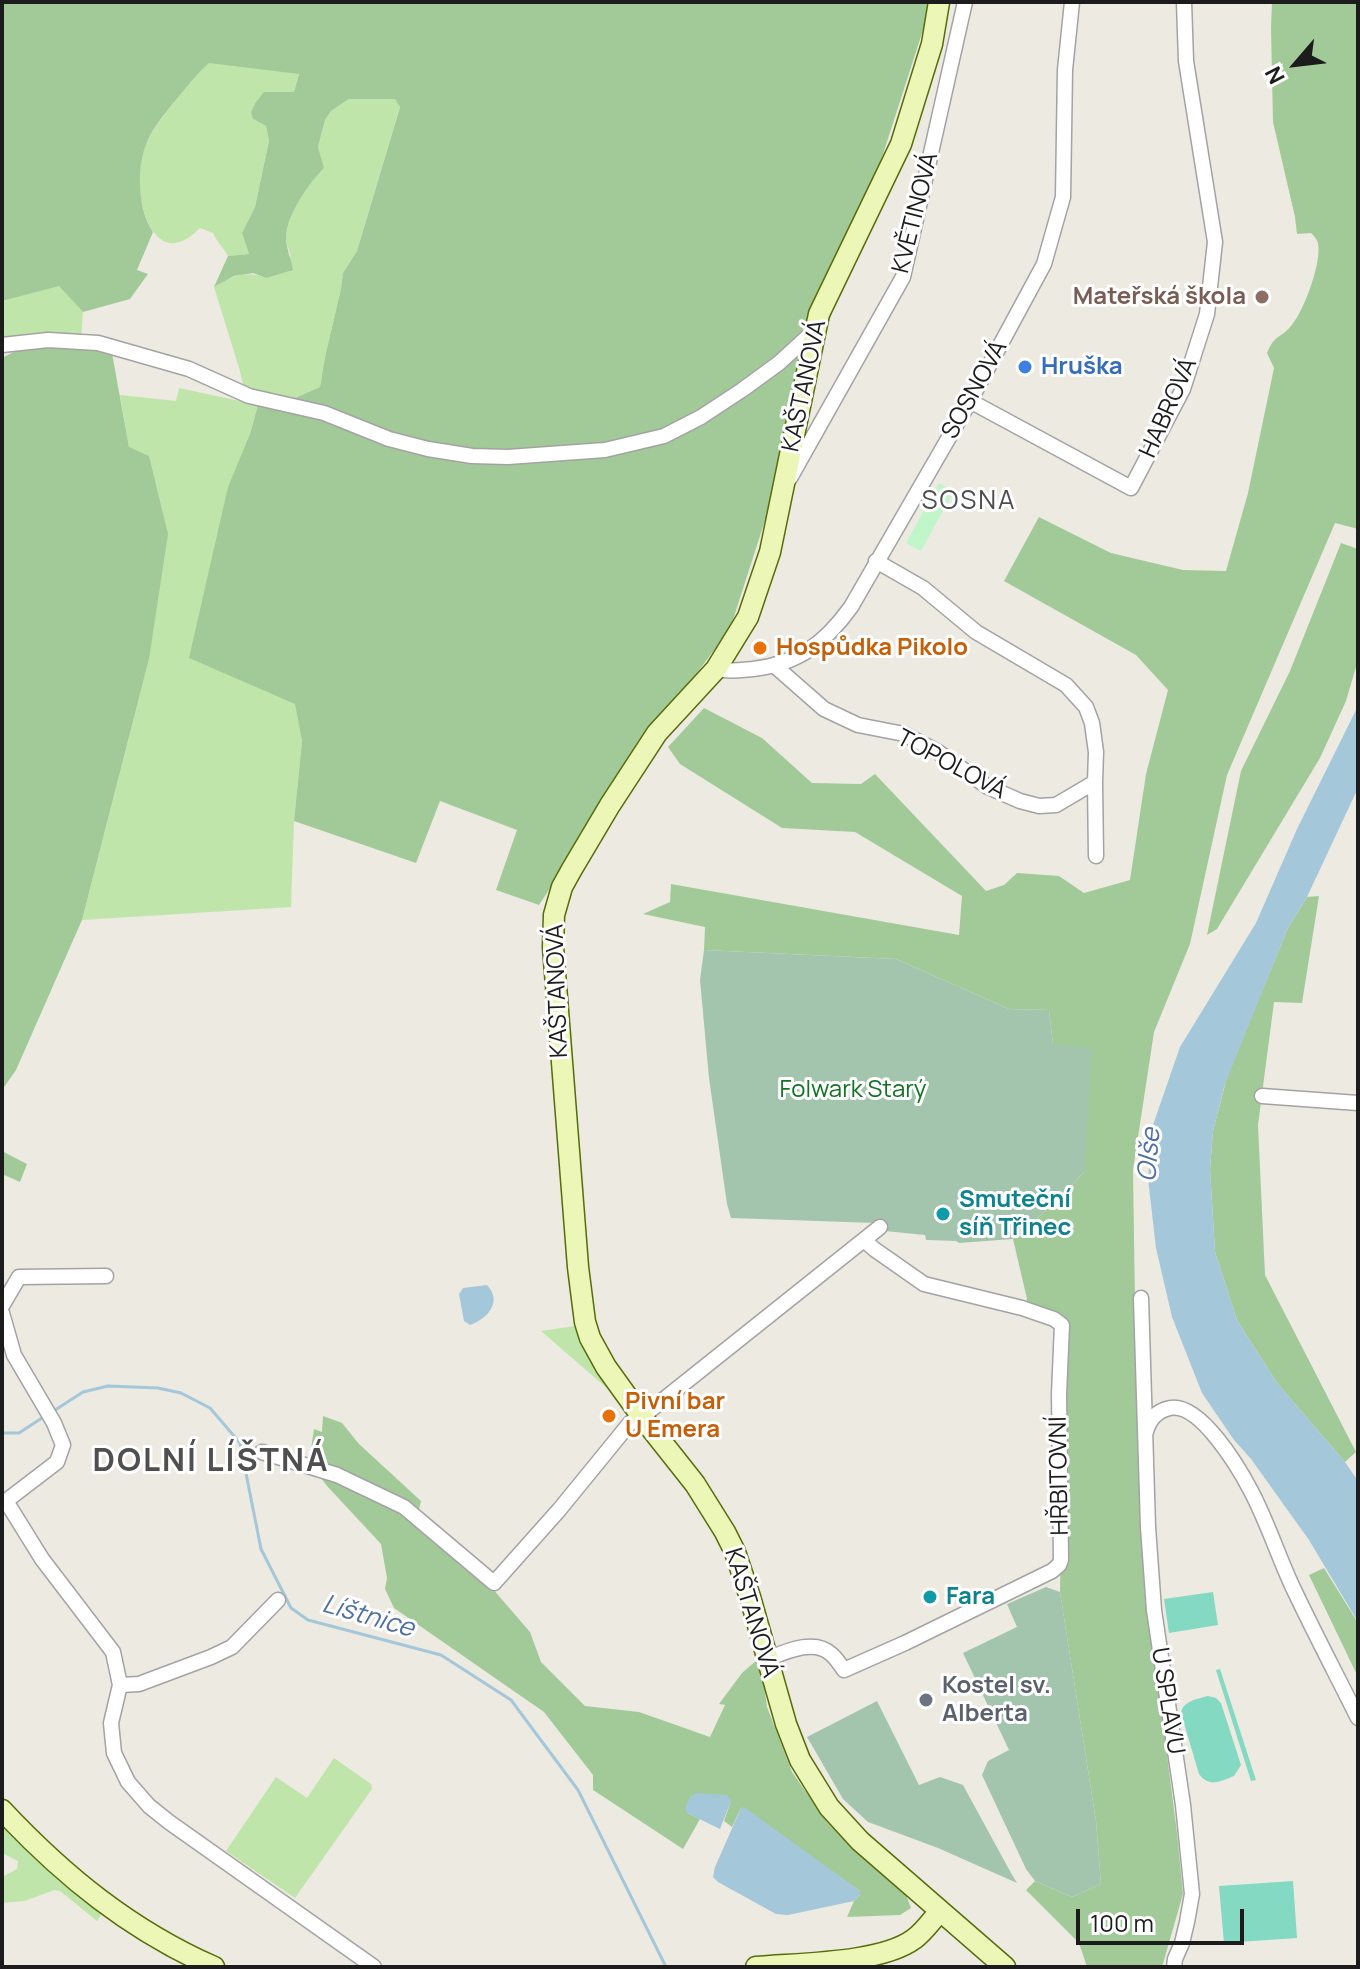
<!DOCTYPE html>
<html>
<head>
<meta charset="utf-8">
<style>
	body { margin:0 }
	#map { position:relative; width:1360px; height:1969px; overflow:hidden; background:#edeae2; font-family:Manrope,sans-serif }
	canvas { display:block }
	.frame { position:absolute; inset:0; border:4px solid #1c1c1c; pointer-events:none }
	.north { position:absolute; left:1256px; top:24px; width:80px; height:80px; -webkit-text-stroke:6px #fff; paint-order:stroke; rotate:242deg; font-size:22px; font-weight:700; line-height:32px; text-align:center; color:#1c1c1c }
	.north::after { content:''; display:block; margin:auto; width:28px; height:36px; background:#1c1c1c; clip-path:polygon(50% 0,100% 100%,50% 72%,0 100%) }
	.scale { position:absolute; left:1076px; top:1909px; width:168px; height:36px; box-sizing:border-box; border:4px solid #1c1c1c; border-top:0; padding-left:10px; font-size:24px; line-height:28px; white-space:nowrap; color:#1c1c1c; -webkit-text-stroke:6px #fff; paint-order:stroke }
</style>
</head>
<body>
<div id="map">
<canvas width="1360" height="1969"></canvas>
<div class="frame"></div>
<div class="north">N</div>
<div class="scale">100 m</div>
</div>
<script>
const context = document.querySelector('canvas').getContext('2d');
context.lineJoin = 'round';
function paint(path, color) {
  context.fillStyle = color;
  context.fill(path, 'evenodd');
}
function trace(path, color, width, dash) {
  context.strokeStyle = color;
  context.lineWidth = width;
  context.lineCap = dash ? 'butt' : 'round';
  context.setLineDash(dash || []);
  context.stroke(path);
}
function label(font, color, halo, rows, align = 'center') {
  context.font = font + ' Manrope,sans-serif';
  context.lineWidth = 6;
  context.setLineDash([]);
  context.textBaseline = 'middle';
  context.strokeStyle = halo;
  context.fillStyle = color;
  for (const [text, x, y, turn = 0] of rows) {
    context.save();
    context.translate(x, y);
    context.rotate((+turn || 0) * Math.PI / 180);
    context.textAlign = isNaN(turn) ? turn : align;
    if (halo) context.strokeText(text, 0, 0);
    context.fillText(text, 0, 0);
    context.restore();
  }
}
paint(new Path2D(`
	M 209,62 L 299,73 L 294,92 L 253,119 L 266,126 L 269,141 L 255,207 L 242,233 L 249,254 L 228,256 C 223,247 217,242 213,233 L 200,228 C 154,275 135,201 140,165 C 144,137 164,116 180,95 C 190,83 198,73 209,62 Z
	M 377,97 L 395,98 L 400,106 L 357,251 L 343,273 L 341,289 L 325,357 L 320,387 L 293,399 L 244,389 L 240,371 L 214,287 C 234,276 244,270 266,278 L 291,256 C 289,250 286,243 286,237 C 288,213 307,185 323,168 L 318,147 L 325,120 L 331,111 L 349,99 Z
	M 59,285 L 83,312 L 81,339 L 28,334 L 2,338 L 2,301 Z
	M 179,388 L 258,405 L 250,434 L 302,741 L 294,821 L 291,907 L 82,920 L 149,659 L 129,447 L 120,395 L 176,401 Z
	M 575,1326 L 579,1342 L 609,1390 L 541,1331 Z
	M 334,1758 L 371,1784 L 372,1789 L 295,1898 L 226,1851 L 276,1777 L 307,1798 Z
	M 2,1826 L 48,1868 L 103,1912 L 97,1921 L 60,1891 L 54,1890 L 25,1901 L 2,1903 L 2,1877 L 17,1869 L 18,1861 L 2,1853 Z`), '#c0e5aa');
paint(new Path2D(`
	M 2,2 L 932,2 L 730,629 L 653,731 L 539,905 L 496,890 L 517,830 L 440,801 L 416,863 L 294,821 L 302,741 L 295,704 L 189,658 L 228,487 L 250,434 L 258,405 L 293,399 L 320,387 L 325,357 L 341,289 L 343,273 L 357,251 L 400,107 L 395,99 L 349,99 L 331,111 L 325,120 L 318,147 L 324,168 C 308,184 287,215 286,237 C 286,247 291,259 293,270 L 266,278 L 253,273 L 234,276 L 214,287 L 228,256 L 249,254 L 242,233 L 255,207 L 269,141 L 266,126 L 253,119 L 251,112 L 256,102 L 264,92 L 294,92 L 299,74 L 209,63 C 198,73 190,83 180,95 C 155,126 139,142 140,185 C 141,203 143,216 153,232 L 137,270 L 148,274 L 130,299 L 83,312 L 59,286 L 2,301 Z
	M 1272,2 L 1358,2 L 1358,529 L 1335,523 L 1227,775 L 1190,944 L 1154,1032 L 1133,1170 L 1135,1302 L 1148,1607 L 1177,1833 L 1183,1894 L 1162,1967 L 1087,1967 L 1079,1943 L 1026,1890 L 1035,1881 L 1072,1897 L 1101,1884 L 1096,1821 L 1060,1592 L 1065,1317 L 1026,1308 L 1027,1299 L 1013,1239 L 1018,1237 L 1070,1187 L 1084,1172 L 1053,1044 L 1049,1010 L 1009,1009 L 896,959 L 704,950 L 705,927 L 643,914 L 670,902 L 671,884 L 959,935 L 962,896 L 855,832 L 782,828 L 680,764 L 668,747 L 704,708 L 762,738 L 812,783 L 861,784 L 875,774 L 986,891 L 1004,885 L 1017,873 L 1059,876 L 1084,893 L 1130,880 L 1146,774 L 1168,690 L 1136,655 L 1004,581 L 1039,517 L 1111,553 L 1183,570 L 1226,571 L 1248,493 L 1274,368 L 1267,353 C 1275,334 1280,339 1291,326 C 1304,311 1322,262 1318,243 C 1317,239 1314,236 1311,233 L 1297,234 L 1295,217 L 1273,122 L 1271,28 Z
	M 27,345 L 81,345 L 112,353 L 129,447 L 149,456 L 168,534 L 149,659 L 82,920 L 16,1070 L 2,1090 L 2,358 Z
	M 1341,543 L 1358,549 L 1358,660 L 1346,701 L 1320,758 L 1217,929 L 1207,935 L 1241,771 L 1290,671 Z
	M 1319,896 L 1302,1003 L 1274,1002 L 1258,1125 L 1265,1275 L 1356,1452 L 1345,1462 L 1277,1383 L 1237,1320 L 1215,1252 L 1210,1169 L 1213,1131 L 1227,1077 L 1288,928 L 1307,897 Z
	M 2,1151 L 27,1164 L 20,1182 L 2,1174 Z
	M 323,1416 L 342,1423 L 359,1444 L 421,1501 L 417,1519 L 492,1588 L 530,1632 L 541,1662 L 585,1706 L 639,1712 L 710,1737 L 725,1705 L 719,1704 L 742,1673 L 757,1660 L 761,1664 L 767,1707 L 792,1772 L 827,1822 L 885,1877 L 905,1892 L 911,1908 L 900,1915 L 847,1917 L 854,1901 L 860,1895 L 860,1891 L 741,1808 L 732,1827 L 724,1821 L 731,1801 L 687,1813 L 700,1819 L 683,1849 L 593,1790 L 593,1775 L 544,1712 L 394,1608 L 385,1589 L 387,1578 L 381,1544 L 327,1486 L 309,1462 L 314,1429 L 322,1432 Z
	M 1324,1568 L 1358,1623 L 1358,1677 L 1309,1575 Z`), '#a2ca99');
paint(new Path2D(`
	M 704,950 L 896,959 L 1009,1009 L 1049,1010 L 1053,1044 L 1092,1048 L 1084,1172 L 1070,1187 L 1018,1237 L 1013,1239 L 959,1243 L 956,1241 L 926,1240 L 925,1235 L 885,1231 L 875,1223 L 731,1218 L 727,1204 L 709,1078 L 700,980 Z
	M 1046,1587 L 1060,1592 L 1096,1821 L 1101,1884 L 1072,1897 L 1035,1881 L 1026,1869 L 982,1775 L 988,1761 L 1009,1750 L 963,1653 L 1017,1627 L 1007,1604 Z
	M 877,1701 L 919,1785 L 940,1777 L 963,1785 L 1011,1873 L 1017,1883 L 938,1848 L 868,1822 L 843,1799 L 807,1737 Z`), '#a4c5ad');
paint(new Path2D(`
	M 939,483 L 954,491 L 921,551 L 906,543 Z`), '#c0f6ca');
paint(new Path2D(`
	M 1213,1592 L 1218,1625 L 1169,1633 L 1164,1599 Z
	M 1220,1669 L 1256,1780 L 1251,1781 L 1216,1670 Z
	M 1208,1696 L 1216,1698 L 1221,1703 L 1241,1765 L 1234,1776 C 1221,1781 1209,1788 1199,1774 L 1181,1713 C 1183,1701 1197,1699 1208,1696 Z
	M 1293,1881 L 1297,1938 L 1224,1943 L 1219,1886 Z`), '#83d9c1');
paint(new Path2D(`
	M 1358,706 L 1358,788 L 1307,897 L 1288,928 L 1225,1084 L 1213,1131 L 1210,1169 L 1215,1252 L 1237,1320 L 1277,1383 L 1345,1462 L 1358,1481 L 1358,1622 L 1309,1540 L 1251,1459 L 1234,1440 L 1202,1393 L 1172,1317 L 1156,1248 L 1148,1179 L 1153,1125 L 1180,1047 L 1256,923 L 1297,829 Z
	M 487,1285 C 503,1302 487,1319 470,1325 L 464,1321 L 459,1294 L 463,1288 Z
	M 696,1793 L 727,1795 L 731,1801 L 720,1829 L 687,1813 L 685,1809 L 690,1797 Z
	M 744,1807 L 860,1891 L 860,1895 L 854,1901 L 788,1915 L 776,1914 L 718,1882 L 713,1877 L 715,1867 L 741,1808 Z`), '#a4c7d9');
trace(new Path2D(`
	M 52,1412 L 83,1392 L 108,1386 L 158,1388 L 181,1393 L 210,1408 L 240,1443 L 261,1549 L 291,1608 L 308,1620 L 441,1655 L 511,1700 L 578,1790 L 666,1967
	M 2,1433 L 19,1433 L 45,1416`), '#a4c7d9', 3);
const street = new Path2D(`
	M 2,345 L 48,340 L 98,343 L 189,369 L 249,396 L 324,413 L 389,439 L 428,449 L 472,456 L 508,457 L 605,450 L 664,436 L 701,417 L 742,390 L 779,363 L 815,330
	M 970,401 L 1131,488 L 1183,389 L 1207,314 L 1215,242 L 1186,61 L 1184,2
	M 790,478 L 903,277 L 965,2
	M 775,666 L 824,709 L 858,725 L 904,734 L 938,752 L 988,787 L 1020,801 L 1039,806 L 1056,805 L 1095,782 L 1096,752 L 1092,723 L 1086,707 L 1066,685 L 976,632 L 923,588 L 876,561
	M 716,669 C 728,672 741,670 753,669 C 798,664 825,643 851,607 L 970,401 L 1044,264 L 1063,197 L 1065,70 L 1072,2
	M 1095,782 L 1096,856
	M 1262,1096 L 1358,1103
	M 1141,1298 L 1148,1527 L 1154,1610 L 1183,1805 L 1192,1894 L 1187,1922 L 1182,1943 L 1175,1959 L 1174,1967
	M 2,1306 L 19,1277 L 106,1276
	M 2,1313 L 14,1355 L 54,1423 L 63,1445 L 57,1462 L 6,1501 L 42,1559 L 113,1652 L 120,1685 L 111,1723 L 114,1753 L 128,1782 L 149,1806 L 169,1822 L 374,1967
	M 1146,1432 C 1149,1420 1156,1411 1170,1408 C 1200,1402 1239,1468 1251,1491 C 1268,1523 1279,1559 1295,1592 C 1315,1634 1337,1676 1358,1718
	M 262,1452 L 337,1475 L 404,1507 L 494,1583 L 559,1510 L 630,1423 L 648,1412 L 880,1227
	M 767,1659 C 785,1652 814,1638 831,1654 C 836,1658 840,1664 844,1670 L 905,1643 L 1052,1571 L 1059,1565 L 1061,1560 L 1059,1394 L 1062,1325 L 1054,1319 L 1022,1308 L 924,1284 L 874,1249 L 864,1240
	M 120,1685 L 139,1684 L 211,1657 L 232,1647 L 278,1600`);
const secondary = new Path2D(`
	M 939,2 L 932,44 L 901,144 L 819,314 L 770,552 L 748,617 L 716,669 L 657,733 L 610,805 L 572,869 L 562,887 L 554,915 L 553,947 L 578,1267 L 585,1322 L 590,1338 L 606,1367 L 642,1417 L 695,1484 L 725,1532 L 735,1552 L 750,1597 L 786,1724 L 800,1760 L 829,1807 L 860,1841 L 1005,1967
	M 2,1810 C 64,1876 130,1930 214,1967
	M 756,1967 C 799,1963 880,1964 914,1939 C 924,1932 932,1920 940,1911`);
trace(street, '#a3a3a3', 17);
trace(secondary, '#576c0a', 23);
trace(street, '#fff', 14);
trace(secondary, '#ecf6b7', 20);
for (const [x, y, r, color] of [
	[1262,297,8,"#8d6e63"],
	[1025,367,8,"#3f7fe0"],
	[760,648,8,"#e8710a"],
	[943,1214,8,"#0f9aa8"],
	[609,1416,8,"#e8710a"],
	[930,1597,8,"#0f9aa8"],
	[926,1700,8,"#6b7280"]
]) {
  const dot = new Path2D();
  dot.arc(x, y, r, 0, 2 * Math.PI);
  context.fillStyle = color;
  context.fill(dot);
  trace(dot, '#fff', 3);
}
label('24px', '#1c1c1c', '#fff', [
	["KVĚTINOVÁ",916,213,-76],
	["KAŠTANOVÁ",805,386,-78],
	["SOSNOVÁ",975,390,-61],
	["HABROVÁ",1169,408,-66],
	["TOPOLOVÁ",951,765,28],
	["KAŠTANOVÁ",558,991,-92],
	["HŘBITOVNÍ",1060,1476,-91],
	["KAŠTANOVÁ",751,1613,73],
	["U SPLAVU",1167,1701,81]
]);
label('bold 24px', '#785e54', '#fff', [
	["Mateřská škola",1246,297]
], 'right');
label('bold 24px', '#366cbe', '#fff', [
	["Hruška",1041,367]
], 'left');
label('bold 24px', '#c56008', '#fff', [
	["Hospůdka Pikolo",776,648],
	["Pivní bar",625,1402],
	["U Emera",625,1430]
], 'left');
label('24px', '#117324', '#fff', [
	["Folwark Starý",853,1090]
]);
label('bold 24px', '#0d838f', '#fff', [
	["Smuteční",959,1200],
	["síň Třinec",959,1228],
	["Fara",946,1597]
], 'left');
label('bold 24px', '#5b616d', '#fff', [
	["Kostel sv.",942,1686],
	["Alberta",942,1714]
], 'left');
context.letterSpacing = '2px';
label('26px', '#4f4f4f', '#fff', [
	["SOSNA",969,502]
]);
context.letterSpacing = '0px';
label('italic 26px', '#4e70a6', '#fff', [
	["Olše",1150,1155,-85],
	["Líštnice",368,1617,16]
]);
context.letterSpacing = '2px';
label('bold 32px', '#4f4f4f', '#fff', [
	["DOLNÍ LÍŠTNÁ",211,1462]
]);
context.letterSpacing = '0px';
</script>
</body>
</html>
